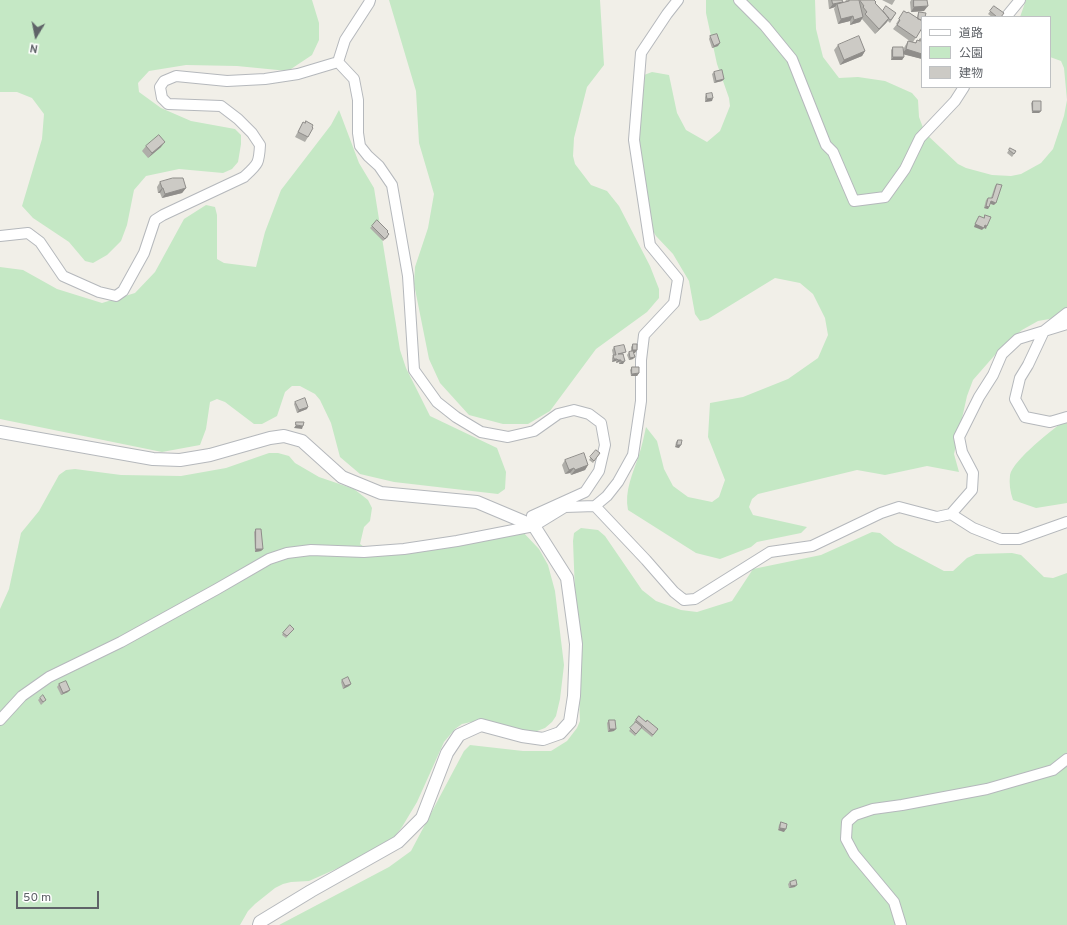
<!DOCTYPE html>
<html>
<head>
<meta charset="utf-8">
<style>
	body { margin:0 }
	#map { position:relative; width:1067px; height:925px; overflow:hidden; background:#f1efe8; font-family:Overpass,"Noto Sans JP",sans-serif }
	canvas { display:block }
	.legend { position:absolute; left:921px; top:16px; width:130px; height:72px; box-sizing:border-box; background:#fff; border:1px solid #bfc1c3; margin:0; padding:5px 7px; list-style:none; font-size:12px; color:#5f6368 }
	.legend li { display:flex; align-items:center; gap:8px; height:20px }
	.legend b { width:20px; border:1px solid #bfc1c3 }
	.north { position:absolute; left:16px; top:16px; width:40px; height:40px; -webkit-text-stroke:3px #fff; paint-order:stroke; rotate:190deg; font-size:11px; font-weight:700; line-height:16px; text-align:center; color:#5f6368 }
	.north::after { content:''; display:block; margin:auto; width:14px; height:18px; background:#5f6368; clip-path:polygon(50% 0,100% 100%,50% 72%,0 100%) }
	.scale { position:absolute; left:16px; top:891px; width:83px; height:18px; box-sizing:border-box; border:2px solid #5f6368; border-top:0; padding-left:5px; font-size:12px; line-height:14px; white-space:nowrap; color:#5f6368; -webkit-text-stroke:3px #fff; paint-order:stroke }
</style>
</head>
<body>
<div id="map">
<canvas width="1067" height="925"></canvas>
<ul class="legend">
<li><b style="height:5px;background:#fff"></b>道路</li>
<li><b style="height:11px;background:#c5e8c5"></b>公園</li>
<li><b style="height:11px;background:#cccac5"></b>建物</li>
</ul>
<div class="north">N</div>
<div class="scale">50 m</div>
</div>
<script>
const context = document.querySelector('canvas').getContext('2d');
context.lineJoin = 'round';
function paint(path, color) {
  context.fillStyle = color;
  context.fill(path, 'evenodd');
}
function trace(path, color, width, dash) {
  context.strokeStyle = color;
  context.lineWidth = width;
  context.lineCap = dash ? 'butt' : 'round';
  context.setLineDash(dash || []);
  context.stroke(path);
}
paint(new Path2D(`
	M 0,0 L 312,0 L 319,23 L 319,40 L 312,55 L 288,71 L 237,66 L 186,65 L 149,71 L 138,83 L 139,92 L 161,108 L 191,121 L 235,129 L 241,135 L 241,144 L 238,162 L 232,169 L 223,173 L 179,169 L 146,176 L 134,190 L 127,225 L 121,241 L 107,255 L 93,263 L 85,261 L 69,242 L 33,218 L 22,206 L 42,139 L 44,114 L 32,98 L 17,92 L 0,92 Z
	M 389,0 L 600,0 L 604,65 L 587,87 L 574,138 L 573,156 L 575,164 L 591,185 L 607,191 L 619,206 L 650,266 L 659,289 L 659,298 L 647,312 L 596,349 L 550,411 L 528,424 L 503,424 L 469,415 L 440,383 L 429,359 L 414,284 L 415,267 L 428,228 L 434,194 L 419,143 L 416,91 Z
	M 706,0 L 815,0 L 816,29 L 823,57 L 839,78 L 858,77 L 885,81 L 912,93 L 918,100 L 919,117 L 925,133 L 958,164 L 966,168 L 992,175 L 1011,176 L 1021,174 L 1041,163 L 1053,149 L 1064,116 L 1067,100 L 1064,68 L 1061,61 L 1050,57 L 1050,17 L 1020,17 L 1026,0 L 1067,0 L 1067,313 L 1055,318 L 1038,321 L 1022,330 L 1001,348 L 973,380 L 967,396 L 954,454 L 959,472 L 927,466 L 885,475 L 857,470 L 758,494 L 752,499 L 749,507 L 753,515 L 807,527 L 801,533 L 757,542 L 751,547 L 720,559 L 696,553 L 628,510 C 624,491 633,473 639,455 C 642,446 644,436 646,427 L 657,441 L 664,469 L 673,486 L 688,497 L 712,502 L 719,497 L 725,480 L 708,437 L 710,403 L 743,397 L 788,379 L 818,358 L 828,335 L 825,318 L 813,294 L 800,283 L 775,278 L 708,319 L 700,321 L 695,314 L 689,281 L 673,254 L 656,236 L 647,221 L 637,151 L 644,75 L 652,72 L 669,75 L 677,113 L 686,130 L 707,142 L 720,131 L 730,106 L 729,98 L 717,64 L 706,13 Z
	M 339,110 L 359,163 L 374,188 L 400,350 L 406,368 L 430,416 L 497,448 L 506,472 L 505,489 L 498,494 L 394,482 L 360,474 L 340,457 L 331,423 L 320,400 L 315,394 L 300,386 L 292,386 L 285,392 L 277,416 L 262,424 L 254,424 L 225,402 L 217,399 L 210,402 L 206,429 L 200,445 L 162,452 L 0,419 L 0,267 L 23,270 L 57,289 L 102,303 L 135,293 L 155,272 L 184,219 L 206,205 L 215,207 L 217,215 L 217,259 L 224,263 L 256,267 L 265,232 L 281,190 L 331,125 Z
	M 1067,419 L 1067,503 L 1036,508 L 1013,500 C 1010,492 1009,483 1010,475 C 1013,460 1054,428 1067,419 Z
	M 269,453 L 278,453 L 289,456 L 295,463 L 319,477 L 354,489 L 368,500 L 372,508 L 370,521 L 364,527 L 360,544 L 368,550 L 521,530 L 539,549 L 548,565 L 555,591 L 564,665 L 560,699 L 556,716 L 552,722 L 545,728 L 537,731 L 528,732 L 487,723 L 471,722 L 462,724 L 455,729 L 444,742 L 417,802 L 402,827 L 391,841 L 361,856 L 354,861 L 309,881 L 291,882 L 283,884 L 275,888 L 255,904 L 248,911 L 240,925 L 0,925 L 0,609 L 9,589 L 21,533 L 39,511 L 59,475 L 66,470 L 75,469 L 121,475 L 181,476 L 226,468 Z
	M 581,528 L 598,530 L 605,536 L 642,590 L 656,601 L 681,610 L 697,612 L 732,601 L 753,569 L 821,555 L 872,532 L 880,533 L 895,545 L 944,571 L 953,571 L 967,558 L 976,554 L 1012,553 L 1021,555 L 1044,577 L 1053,578 L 1067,573 L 1067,925 L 279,925 L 389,867 L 411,851 L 464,751 L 470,745 L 523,751 L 551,751 L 567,741 L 577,728 L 580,721 L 573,541 L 574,533 Z`), '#c5e8c5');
const minor = new Path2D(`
	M 739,0 L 765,26 L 792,59 L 826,145 L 833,152 L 854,201 L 885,197 L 905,169 L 920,138 L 955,101 L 964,87
	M 1006,17 L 1020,0
	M 338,62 L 354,79 L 358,100 L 358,133 L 360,146 L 368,156 L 379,166 L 392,185 L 408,276 L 414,370 L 437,402 L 456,417 L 481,432 L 508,437 L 534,431 L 558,414 L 574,410 L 589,414 L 601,423 L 605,445 L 599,471 L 585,492 L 532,516 L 534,526
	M 338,62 L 345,40 L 369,3 L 370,0
	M 0,236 L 28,233 L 40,242 L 63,276 L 99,292 L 116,296 L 123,291 L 144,253 L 155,220 L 163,215 L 244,177 C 258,164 259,164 260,145 L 252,133 L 238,119 L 221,106 L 168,104 L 162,98 L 160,87 L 164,81 L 176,76 L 227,81 L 265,79 L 298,74 L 338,62
	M 1067,313 L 1044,331 L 1028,365 L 1020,378 L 1015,399 L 1025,417 L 1050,422 L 1067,417
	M 595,506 L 646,560 L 674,592 L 684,600 L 695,599 L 770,552 L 812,546 L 881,513 L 899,507 L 937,517 L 951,514 L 972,490 L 973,473 L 962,452 L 959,437 L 979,397 L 993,375 L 1002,354 L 1018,339 L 1067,324
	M 951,514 L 973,528 L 1001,539 L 1019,539 L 1067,522
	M 0,720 L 22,696 L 49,677 L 121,642 L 217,589 L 269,559 L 287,553 L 311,550 L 364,552 L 404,549 L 457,541 L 534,526 L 565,507 L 595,506 L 607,496 L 618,482 L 633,455 L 641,401 L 641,360 L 644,335 L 674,303 L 678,279 L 650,245 L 634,140 L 641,53 L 667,14 L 678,0
	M 901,925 L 894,902 L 854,854 L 846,839 L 847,822 L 855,815 L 873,809 L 902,805 L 987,789 L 1053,770 L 1067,759`);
const tertiary = new Path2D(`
	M 0,432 L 153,459 L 180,460 L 210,455 L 270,438 L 284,436 L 302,441 L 342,477 L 381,493 L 477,502 L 534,526 L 567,578 L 576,644 L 574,696 L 570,722 L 560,733 L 543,739 L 522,736 L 481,725 L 459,735 L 447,753 L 422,818 L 398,842 L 311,891 L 260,922 L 259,925`);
trace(minor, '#b5b8bc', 12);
trace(tertiary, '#b5b8bc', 14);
trace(minor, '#fff', 10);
trace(tertiary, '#fff', 12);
paint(new Path2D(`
	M 828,0 L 842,0 L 843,2 L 842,3 L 845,2 L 846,0 L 859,0 L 859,2 L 860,0 L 874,0 L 875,3 L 883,11 L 896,13 L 890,23 L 888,21 L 875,34 L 862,19 L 860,22 L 850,25 L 850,21 L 838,24 L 834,9 L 835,7 L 829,9 Z
	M 882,0 L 895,0 L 892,5 Z
	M 911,0 L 927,0 L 924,11 L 911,12 L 910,2 Z
	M 994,6 L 1001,17 L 992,17 L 988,14 Z
	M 904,11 L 917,18 L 918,14 L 919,12 L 922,17 L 922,28 L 913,42 L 915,43 L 917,40 L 919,41 L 922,37 L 922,59 L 904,54 L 904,57 L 902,60 L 891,60 L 891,50 L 893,47 L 903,50 L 905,46 L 908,41 L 911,42 L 893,29 L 897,24 L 896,24 Z
	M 710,36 L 718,46 L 712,48 L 709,39 Z
	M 838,45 L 865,51 L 862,56 L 840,65 L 834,50 Z
	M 714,72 L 724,79 L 722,81 L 714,83 L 712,74 Z
	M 706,94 L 712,101 L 705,102 L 705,97 Z
	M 1033,101 L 1041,111 L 1039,113 L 1032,113 L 1031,103 Z
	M 303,122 L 308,137 L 305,142 L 295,137 Z
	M 146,146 L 161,147 L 148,158 L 142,151 Z
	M 1010,148 L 1016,151 L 1012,157 L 1007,153 Z
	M 160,182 L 186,188 L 182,193 L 162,198 L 160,193 L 158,193 L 157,187 Z
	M 997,184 L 994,205 L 990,204 L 989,207 L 988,209 L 984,208 L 986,200 L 988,198 L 991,198 L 995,186 Z
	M 382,225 L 387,232 L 388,237 L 383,241 L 370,228 L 372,226 Z
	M 633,344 L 635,353 L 634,353 L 633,359 L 629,360 L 627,355 L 629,352 L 631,352 L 631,347 Z
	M 614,347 L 624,354 L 623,355 L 623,364 L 619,364 L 619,362 L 616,363 L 616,361 L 612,362 L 612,358 L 613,355 L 612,350 Z
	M 632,367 L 639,373 L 637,376 L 631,376 L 630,370 Z
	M 295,402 L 307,409 L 297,413 L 294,404 Z
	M 678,440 L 679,448 L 675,447 L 676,442 Z
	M 596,450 L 600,453 L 593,463 L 589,460 Z
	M 565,460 L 588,465 L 585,470 L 571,475 L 570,473 L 565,474 L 562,465 Z
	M 256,529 L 263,549 L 261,551 L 255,552 L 254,532 Z
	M 294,629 L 286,638 L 282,635 L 283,633 Z
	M 342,680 L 351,684 L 349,686 L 343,689 L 341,682 Z
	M 59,684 L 68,692 L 61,695 L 57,687 Z
	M 40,698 L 44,702 L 41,705 L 38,700 Z
	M 639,716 L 646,722 L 658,729 L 652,737 L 641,728 L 635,736 L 629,731 L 635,723 L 634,722 Z
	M 609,720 L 614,731 L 608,732 L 607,723 Z
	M 781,822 L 784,832 L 778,830 L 779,825 Z
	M 790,882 L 795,887 L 789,888 L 788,884 Z`), '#afaea9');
paint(new Path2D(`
	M 843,2 L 839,6 L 837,4 L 835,7 L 829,9 L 833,4 Z
	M 928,6 L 924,11 L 911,12 L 914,7 Z
	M 853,16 L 850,21 L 838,24 L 841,19 Z
	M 863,17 L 860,22 L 850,25 L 854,20 Z
	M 889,18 L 886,23 L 875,34 L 879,29 Z
	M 720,43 L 718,46 L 712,48 L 714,46 Z
	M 906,49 L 922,54 L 922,59 L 902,54 Z
	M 865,51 L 862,56 L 840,65 L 844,60 Z
	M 893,57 L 904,57 L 902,60 L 891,60 Z
	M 724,79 L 722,81 L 714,83 L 716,81 Z
	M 713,98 L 712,101 L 705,102 L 707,99 Z
	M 1033,111 L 1041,111 L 1039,113 L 1032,113 Z
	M 165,142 L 161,147 L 148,158 L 152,153 Z
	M 162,188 L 163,188 L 160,193 L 158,193 Z
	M 186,188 L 182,193 L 162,198 L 165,194 Z
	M 991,201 L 996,203 L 994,205 L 989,203 Z
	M 986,206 L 989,207 L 988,209 L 984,208 Z
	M 975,224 L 985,225 L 987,226 L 986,229 L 984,228 L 982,230 L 974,227 Z
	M 633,350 L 637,350 L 635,353 L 631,353 Z
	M 635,357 L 633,359 L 629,360 L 630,358 Z
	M 614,359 L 617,359 L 616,361 L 612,362 Z
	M 618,360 L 621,360 L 619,362 L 616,363 Z
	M 625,361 L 623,364 L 619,364 L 621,362 Z
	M 639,373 L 637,376 L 631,376 L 632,374 Z
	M 308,407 L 307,409 L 297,413 L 299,410 Z
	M 296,425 L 303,426 L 302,429 L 294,428 Z
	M 677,445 L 681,445 L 679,448 L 675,447 Z
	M 588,465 L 585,470 L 571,475 L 575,470 Z
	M 574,468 L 570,473 L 565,474 L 569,470 Z
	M 256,549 L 263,549 L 261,551 L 255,552 Z
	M 351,684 L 349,686 L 343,689 L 345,686 Z
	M 70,690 L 68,692 L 61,695 L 63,693 Z
	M 610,729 L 616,729 L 614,731 L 608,732 Z
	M 780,828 L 786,829 L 784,832 L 778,830 Z
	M 797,885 L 795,887 L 789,888 L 791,886 Z`), '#8f8d8a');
const building = new Path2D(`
	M 832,0 L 842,0 L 843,2 L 833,4 Z
	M 849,0 L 859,0 L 863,17 L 854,20 L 853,16 L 841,19 L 837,4 L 849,1 Z
	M 860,0 L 874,0 L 876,2 L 875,3 L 889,18 L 879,29 L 865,14 L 867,12 L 863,7 L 864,6 L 861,2 Z
	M 914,0 L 927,0 L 928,6 L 914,7 Z
	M 886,6 L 896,13 L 891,20 L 889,19 L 883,11 Z
	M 994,6 L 1004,13 L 1001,17 L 997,17 L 990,11 Z
	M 904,11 L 907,13 L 908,12 L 922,21 L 922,28 L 916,38 L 897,25 L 900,20 L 899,19 Z
	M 919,12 L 926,13 L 925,17 L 922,17 L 922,20 L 918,19 Z
	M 717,34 L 720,43 L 714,46 L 710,36 Z
	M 859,36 L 865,51 L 844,60 L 838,45 Z
	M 920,39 L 922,39 L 922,54 L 906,49 L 908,41 L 916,43 L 917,40 L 920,41 Z
	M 893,47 L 903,47 L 904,57 L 893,57 Z
	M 722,70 L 724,79 L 716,81 L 714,72 Z
	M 712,93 L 713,98 L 707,99 L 706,94 Z
	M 1033,101 L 1041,101 L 1041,111 L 1033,111 Z
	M 306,121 L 313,125 L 312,127 L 313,128 L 308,137 L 298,132 L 303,122 L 305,123 Z
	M 159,135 L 165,142 L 152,153 L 146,146 Z
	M 1010,148 L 1016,151 L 1014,154 L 1009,150 Z
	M 173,178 L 183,178 L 186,188 L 165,194 L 163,188 L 162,188 L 160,182 Z
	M 997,184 L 1002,185 L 996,203 L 991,201 L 989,207 L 986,206 L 988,198 L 992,198 Z
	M 985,215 L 991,217 L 987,226 L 985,225 L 984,228 L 975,224 L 979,216 L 984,218 Z
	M 377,220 L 388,231 L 387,232 L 389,234 L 385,239 L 372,226 Z
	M 633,344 L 637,344 L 637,350 L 633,350 Z
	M 624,345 L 626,352 L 618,354 L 623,354 L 625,361 L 621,362 L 621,360 L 618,360 L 617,359 L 614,359 L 613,355 L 616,355 L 614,347 Z
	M 633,351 L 635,357 L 630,358 L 629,352 Z
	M 632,367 L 639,367 L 639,373 L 632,374 Z
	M 305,398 L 308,407 L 299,410 L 295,402 Z
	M 296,422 L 304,422 L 303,426 L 296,425 Z
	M 678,440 L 682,440 L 681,445 L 677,445 Z
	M 596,450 L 600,453 L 594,461 L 590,457 Z
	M 584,453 L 588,465 L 575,470 L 574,468 L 569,470 L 565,460 Z
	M 256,529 L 261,529 L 263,549 L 256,549 Z
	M 290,625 L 294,629 L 287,636 L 283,633 Z
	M 348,677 L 351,684 L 345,686 L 342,680 Z
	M 66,681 L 70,690 L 63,693 L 59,684 Z
	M 43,695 L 46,700 L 43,702 L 40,698 Z
	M 639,716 L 646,722 L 647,720 L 658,729 L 653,735 L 636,720 Z
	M 609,720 L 615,720 L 616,729 L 610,729 Z
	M 636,722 L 642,727 L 636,734 L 630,728 Z
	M 781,822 L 787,824 L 786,829 L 780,828 Z
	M 796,880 L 797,885 L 791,886 L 790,882 Z`);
paint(building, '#cccac5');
trace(building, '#8f8d8a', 1);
</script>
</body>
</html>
